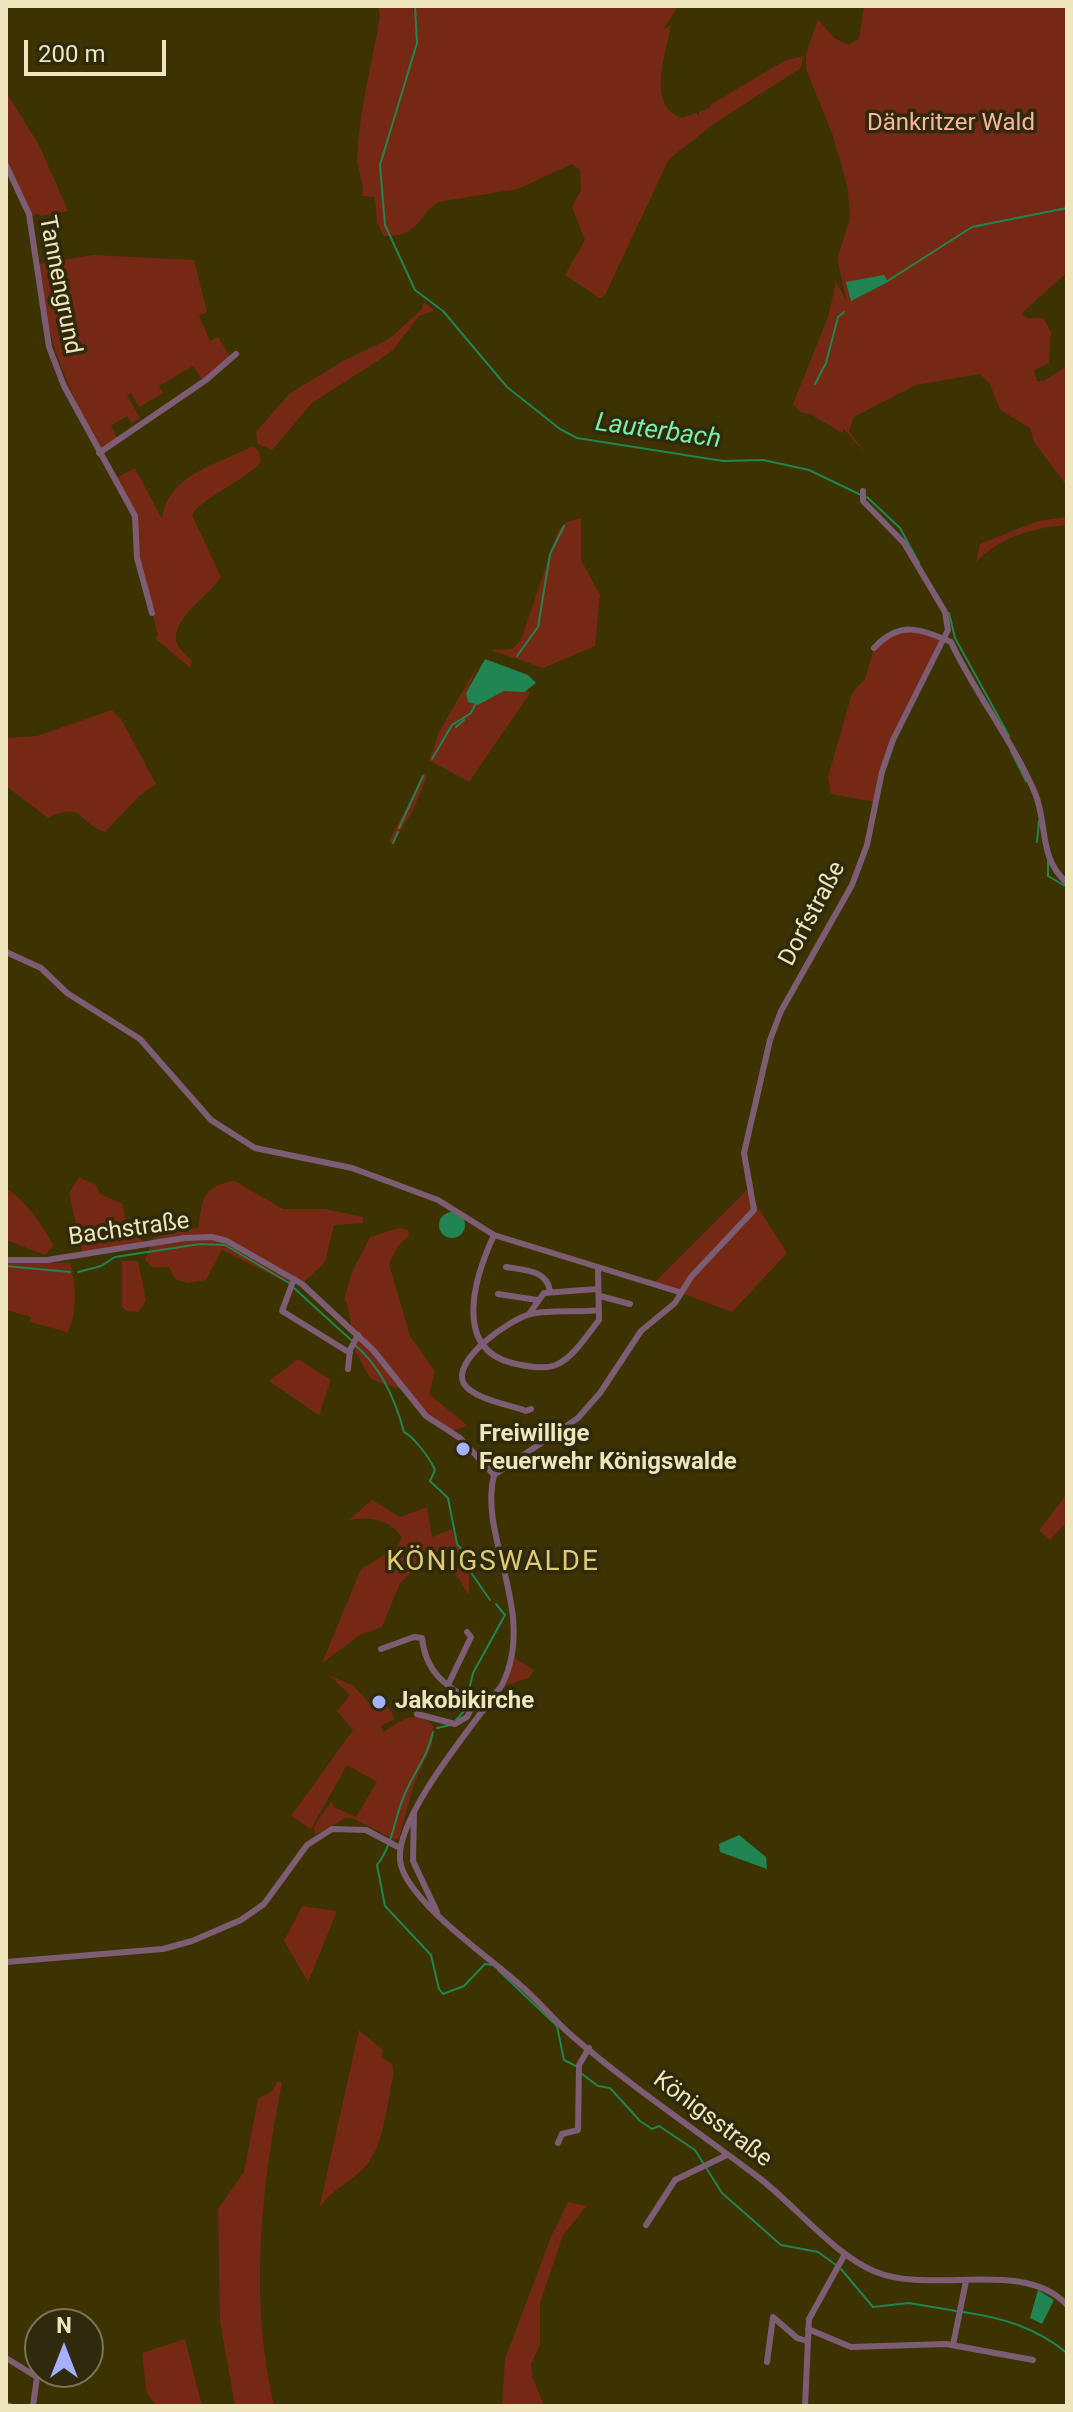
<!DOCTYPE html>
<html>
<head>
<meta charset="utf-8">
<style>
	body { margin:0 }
	#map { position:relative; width:1073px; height:2412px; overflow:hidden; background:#3c3202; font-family:Roboto,sans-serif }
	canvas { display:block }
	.frame { position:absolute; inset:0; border:8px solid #efe6bd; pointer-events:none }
	.north { position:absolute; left:24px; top:2308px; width:80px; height:80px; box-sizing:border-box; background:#2f290e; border:2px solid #7c7554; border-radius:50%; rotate:0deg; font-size:22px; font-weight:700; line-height:32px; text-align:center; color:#efe6bd }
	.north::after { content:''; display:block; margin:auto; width:28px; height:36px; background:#a5b1fc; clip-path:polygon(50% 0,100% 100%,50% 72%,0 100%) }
	.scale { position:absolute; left:24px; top:40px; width:142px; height:36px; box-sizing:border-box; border:4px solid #efe6bd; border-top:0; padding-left:10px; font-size:24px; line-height:28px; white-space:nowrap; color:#efe6bd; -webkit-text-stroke:6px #2f290e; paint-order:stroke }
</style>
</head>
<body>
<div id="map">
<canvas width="1073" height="2412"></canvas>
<div class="frame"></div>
<div class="north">N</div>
<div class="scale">200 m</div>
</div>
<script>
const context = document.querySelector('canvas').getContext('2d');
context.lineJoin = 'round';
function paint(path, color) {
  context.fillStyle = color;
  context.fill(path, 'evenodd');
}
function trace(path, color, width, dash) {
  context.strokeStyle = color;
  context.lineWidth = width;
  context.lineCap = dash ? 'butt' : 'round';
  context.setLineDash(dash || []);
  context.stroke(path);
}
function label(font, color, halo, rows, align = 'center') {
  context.font = font + ' Roboto,sans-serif';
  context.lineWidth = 7;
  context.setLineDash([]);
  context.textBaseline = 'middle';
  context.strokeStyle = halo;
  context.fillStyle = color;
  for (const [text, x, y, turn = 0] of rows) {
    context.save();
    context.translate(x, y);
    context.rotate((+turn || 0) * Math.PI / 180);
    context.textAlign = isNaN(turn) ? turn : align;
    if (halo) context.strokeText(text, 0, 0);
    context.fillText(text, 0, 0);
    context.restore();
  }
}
paint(new Path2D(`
	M 378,6 L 413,6 L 413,15 L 416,6 L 678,6 L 663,30 L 671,25 C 667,52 645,105 682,118 L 696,113 L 699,116 L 699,112 L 710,108 L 710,105 L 784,61 L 803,56 L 801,68 L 715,123 L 669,159 L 605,295 L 600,298 L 565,275 L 585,240 L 572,207 L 581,190 L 580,170 L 572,164 L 518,189 L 438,202 C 419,215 418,238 384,236 L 377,222 L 375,197 L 362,196 C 366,185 357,172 357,159 C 359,110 372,64 380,16 Z
	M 864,6 L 1067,6 L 1067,272 L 1021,314 L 1027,318 L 1043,318 L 1051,332 L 1049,363 L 1034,370 L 1037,381 L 1043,381 L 1067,366 L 1067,486 L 1034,442 L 1030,428 L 1000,410 L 990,384 L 980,374 L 916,385 L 854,417 L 849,431 L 866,454 L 843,428 L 843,433 L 810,414 L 800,412 L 793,404 L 828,317 L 836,282 L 847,301 L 837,259 L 850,219 L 848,189 L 833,136 L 806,69 L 806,54 L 818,19 L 834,38 L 848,45 L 859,39 Z
	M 6,92 L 39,145 L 68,211 L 41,216 L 36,213 L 32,217 L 6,161 Z
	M 93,255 L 194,260 L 207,312 L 199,315 L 210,341 L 218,337 L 230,356 L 203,381 L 193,366 L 159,386 L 163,393 L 139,407 L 131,393 L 127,395 L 140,418 L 132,423 L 127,416 L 111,426 L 117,438 L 100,449 C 68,388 42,333 40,264 Z
	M 424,302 L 434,311 L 419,316 L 393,350 L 379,360 L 312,403 L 272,450 L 258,444 L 256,432 L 289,394 L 343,361 L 389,339 L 422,309 Z
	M 252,446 L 258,450 L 261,462 C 245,480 199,500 192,515 L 221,577 C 210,595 174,616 176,640 C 177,648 187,655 192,661 L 190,668 L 155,638 L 158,636 L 138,553 L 138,529 L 116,478 L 135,468 L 162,519 C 168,473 219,465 252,446 Z
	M 1067,517 L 1067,525 C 1036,527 996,538 976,563 L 980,544 L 1038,521 Z
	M 581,518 L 581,560 L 600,595 L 595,646 L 543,668 L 491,650 L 512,649 L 521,640 L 558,531 L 566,522 Z
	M 909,629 L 942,640 L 898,728 L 875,802 L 831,794 L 828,777 L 852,693 L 865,679 L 874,648 L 887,634 Z
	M 479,663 L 466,693 L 478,705 L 504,691 L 528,690 L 530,693 L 469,782 L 429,760 L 439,732 Z
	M 112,710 L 121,719 L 156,784 L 139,796 L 105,832 C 76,822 85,801 48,818 L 6,786 L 6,738 L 37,736 Z
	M 424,773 L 427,777 L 413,810 L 392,845 L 389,841 Z
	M 79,1177 L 96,1185 L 100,1194 L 123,1204 L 126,1226 L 143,1241 L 139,1247 L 83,1255 L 69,1193 Z
	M 235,1181 L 283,1209 L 325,1209 L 363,1217 L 363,1223 L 334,1225 L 325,1262 L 304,1282 L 290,1284 L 222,1250 L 206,1280 L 188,1283 L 175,1279 L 169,1267 L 152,1267 L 145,1260 L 153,1238 L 199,1227 C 201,1198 205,1185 235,1181 Z
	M 6,1188 C 29,1204 40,1222 54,1246 L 45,1255 L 6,1240 Z
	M 747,1190 L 787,1253 L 732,1312 L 654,1283 Z
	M 399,1228 L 408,1230 L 409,1236 L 398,1246 L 389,1264 L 410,1336 L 435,1371 L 429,1394 L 467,1425 C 434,1447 423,1399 400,1389 C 390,1385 380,1384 370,1378 L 356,1353 L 347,1303 L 344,1300 L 352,1272 L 370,1237 Z
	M 6,1261 L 70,1263 C 75,1277 79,1317 67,1332 L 30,1322 L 31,1317 L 6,1310 Z
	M 122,1261 L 138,1261 L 146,1301 L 138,1312 L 126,1311 L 122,1306 Z
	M 298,1359 L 331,1380 L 319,1415 L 269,1381 Z
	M 1067,1494 L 1067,1522 L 1050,1540 L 1039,1530 Z
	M 372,1500 L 400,1517 L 427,1507 L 432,1537 L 452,1529 L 457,1546 L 469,1558 L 469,1595 L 450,1565 L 437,1560 L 424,1561 L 400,1583 L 382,1627 L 360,1635 L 322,1663 L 361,1569 L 396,1548 L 402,1538 C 391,1519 369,1516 349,1520 Z
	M 513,1657 L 534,1670 L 529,1678 L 507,1685 Z
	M 329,1675 L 354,1686 L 376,1711 L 387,1705 L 395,1719 L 381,1726 L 383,1732 C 401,1722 412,1708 433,1725 L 432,1745 L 414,1784 L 399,1838 L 395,1840 L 352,1818 L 345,1818 L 315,1835 L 314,1826 L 332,1801 L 334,1807 L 356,1817 L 377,1782 L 347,1765 L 311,1829 L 291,1816 L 353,1730 L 337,1711 L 350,1695 Z
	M 302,1906 L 337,1911 L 308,1982 L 284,1941 Z
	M 359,2030 L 383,2050 L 381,2057 L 392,2064 L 394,2073 C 387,2101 385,2145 365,2167 C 350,2183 330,2190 319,2209 Z
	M 278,2081 L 282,2082 C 261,2191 249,2297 274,2406 L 235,2406 L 220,2321 L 218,2209 L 244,2172 L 258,2099 L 272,2091 Z
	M 568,2202 L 587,2206 L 563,2235 L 540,2303 L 540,2345 L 531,2364 L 532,2376 L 544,2406 L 502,2406 L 505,2359 L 551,2237 Z
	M 185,2339 L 202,2406 L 157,2406 L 147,2394 L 142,2353 Z`), '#752914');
paint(new Path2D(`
	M 884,275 L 888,282 L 851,301 L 846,282 Z
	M 485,659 L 528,675 L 536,683 L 524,692 L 504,691 L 478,705 L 468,702 L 466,693 Z
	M439 1225a13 13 0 1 1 26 0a13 13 0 1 1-26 0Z
	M 739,1835 L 766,1857 L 767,1869 L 720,1852 L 719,1844 Z
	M 1038,2290 L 1054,2300 L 1042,2324 L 1030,2318 Z`), '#218453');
trace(new Path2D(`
	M 415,6 L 417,43 L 380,165 L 385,225 L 415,290 L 443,311 L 507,387 L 560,429 L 577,438 L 723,461 L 763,460 L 809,470 L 861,495
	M 886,282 L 972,227 L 1067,208
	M 815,384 L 826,363 L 838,317 L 844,312
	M 867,497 L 900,528 L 919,563
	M 949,613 L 955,638 L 1009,736
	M 517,656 L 538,627 L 550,554 L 564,526
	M 456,727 L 464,720
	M 1011,751 L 1026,781
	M 432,759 L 452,725 L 471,713 L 475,705
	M 399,828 L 423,776
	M 1037,842 L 1039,821
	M 393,843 L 398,832
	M 1048,860 L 1048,876 L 1067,887
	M 6,1266 L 70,1272
	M 78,1272 L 101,1266 L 115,1257 L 200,1244 L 225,1245 L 289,1283
	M 294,1288 L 351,1340
	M 355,1345 C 381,1367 396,1402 404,1432 C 413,1436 430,1458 435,1470 L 430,1481 L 448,1498 L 457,1544 L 469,1558 L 470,1571 L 490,1600
	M 468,1694 L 473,1673 L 505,1615 L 496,1604
	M 456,1720 L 465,1710 L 466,1702
	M 437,1728 L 451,1725
	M 433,1732 C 428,1755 417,1768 407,1789 C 394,1815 395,1841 377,1865 L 385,1906 L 431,1955 L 439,1989 L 443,1994 L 464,1986 L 485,1964 L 493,1965
	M 498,1970 L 557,2026 L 564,2060 L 576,2066
	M 582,2074 L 598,2086 L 610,2088 L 640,2121 L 652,2129 L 659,2126 L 695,2150 L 722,2193 L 781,2245 L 818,2252 L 836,2265
	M 841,2269 L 873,2307 L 909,2303 L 956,2311
	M 963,2312 C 1003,2318 1035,2327 1067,2353`), '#218453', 2);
trace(new Path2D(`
	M 6,165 L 29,214 L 49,347 L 64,386 L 135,516 L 137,558 L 152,613
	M 99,453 L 206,380 L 236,354
	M 863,491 L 863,501 L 904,543 L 945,612 L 948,630 L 893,740 L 882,772 L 867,845 L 852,885 L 781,1011 L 770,1040 L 744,1153 L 754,1210 L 691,1277 L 675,1303 L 641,1331 L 600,1393 L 578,1418 L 494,1475 C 478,1538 538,1612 502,1685 C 475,1723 396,1815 400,1860 C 404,1899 490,1958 519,1984 C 538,2000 553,2019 571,2035 C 630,2086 696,2130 758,2177 C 795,2205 834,2255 876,2272 C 933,2295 1024,2258 1067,2305
	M 874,648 C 899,621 920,628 951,642 C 975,694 1012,739 1035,793 C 1048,825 1038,857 1067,883
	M 6,952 L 41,968 L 67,993 L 140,1039 L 211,1120 L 255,1148 L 352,1168 L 438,1200 L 494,1235 L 679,1292
	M 494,1235 C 476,1274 451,1348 512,1363 C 525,1366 543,1370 556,1365 C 573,1358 588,1334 599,1320 L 598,1270
	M 6,1260 L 47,1260 L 185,1238 L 212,1237 L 227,1241 L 302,1284 L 373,1350 L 426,1416 L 460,1438 L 494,1475
	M 506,1267 C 524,1270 547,1270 550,1291
	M 294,1279 L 282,1311 L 350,1353
	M 498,1294 L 537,1300
	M 600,1296 L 630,1304
	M 529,1314 L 544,1293 L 597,1289
	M 348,1369 L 350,1350 L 358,1335
	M 531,1409 L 526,1411 C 510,1405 474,1399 464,1384 C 450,1360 512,1318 531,1314 C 551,1309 577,1313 599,1310
	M 381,1649 L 414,1637 L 422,1638 C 426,1678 453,1689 484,1710
	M 448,1685 L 471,1637 L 467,1632
	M 417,1714 L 455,1724 L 467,1717 L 474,1703
	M 414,1813 L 413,1861 L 437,1912
	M 6,1962 L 163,1949 L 192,1941 L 241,1920 L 264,1904 L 307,1845 L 332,1829 L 366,1830 L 400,1848
	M 558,2143 L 562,2134 L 578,2130 L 579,2065 L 589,2048
	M 646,2225 L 675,2180 L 727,2155
	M 808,2329 L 851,2347 L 946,2344 L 1033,2360
	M 953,2345 L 966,2281
	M 6,2358 L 37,2377 L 33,2406
	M 767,2362 L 773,2317 L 797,2338 L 807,2341
	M 6,2405 L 10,2406
	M 805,2406 L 809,2319 L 845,2254`), '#7d5d74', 6);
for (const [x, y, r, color] of [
	[463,1449,8,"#a5b1fc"],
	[379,1702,8,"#a5b1fc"]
]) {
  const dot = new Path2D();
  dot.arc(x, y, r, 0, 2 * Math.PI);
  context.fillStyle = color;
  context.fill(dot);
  trace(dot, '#2f290e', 3);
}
label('24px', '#fcb4a0', '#2f290e', [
	["Dänkritzer Wald",951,124]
]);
label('24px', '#efe6bd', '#2f290e', [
	["Tannengrund",59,285,79],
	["Dorfstraße",813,914,-62],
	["Bachstraße",129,1230,-8],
	["Königsstraße",712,2120,37]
]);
label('bold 24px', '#efe6bd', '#2f290e', [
	["Freiwillige",479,1435],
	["Feuerwehr Königswalde",479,1463],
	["Jakobikirche",395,1702]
], 'left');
label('italic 26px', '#77f0ab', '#2f290e', [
	["Lauterbach",658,432,8]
]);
context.letterSpacing = '2px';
label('28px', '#dfcb77', '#2f290e', [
	["KÖNIGSWALDE",493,1563]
]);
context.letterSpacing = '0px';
</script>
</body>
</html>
